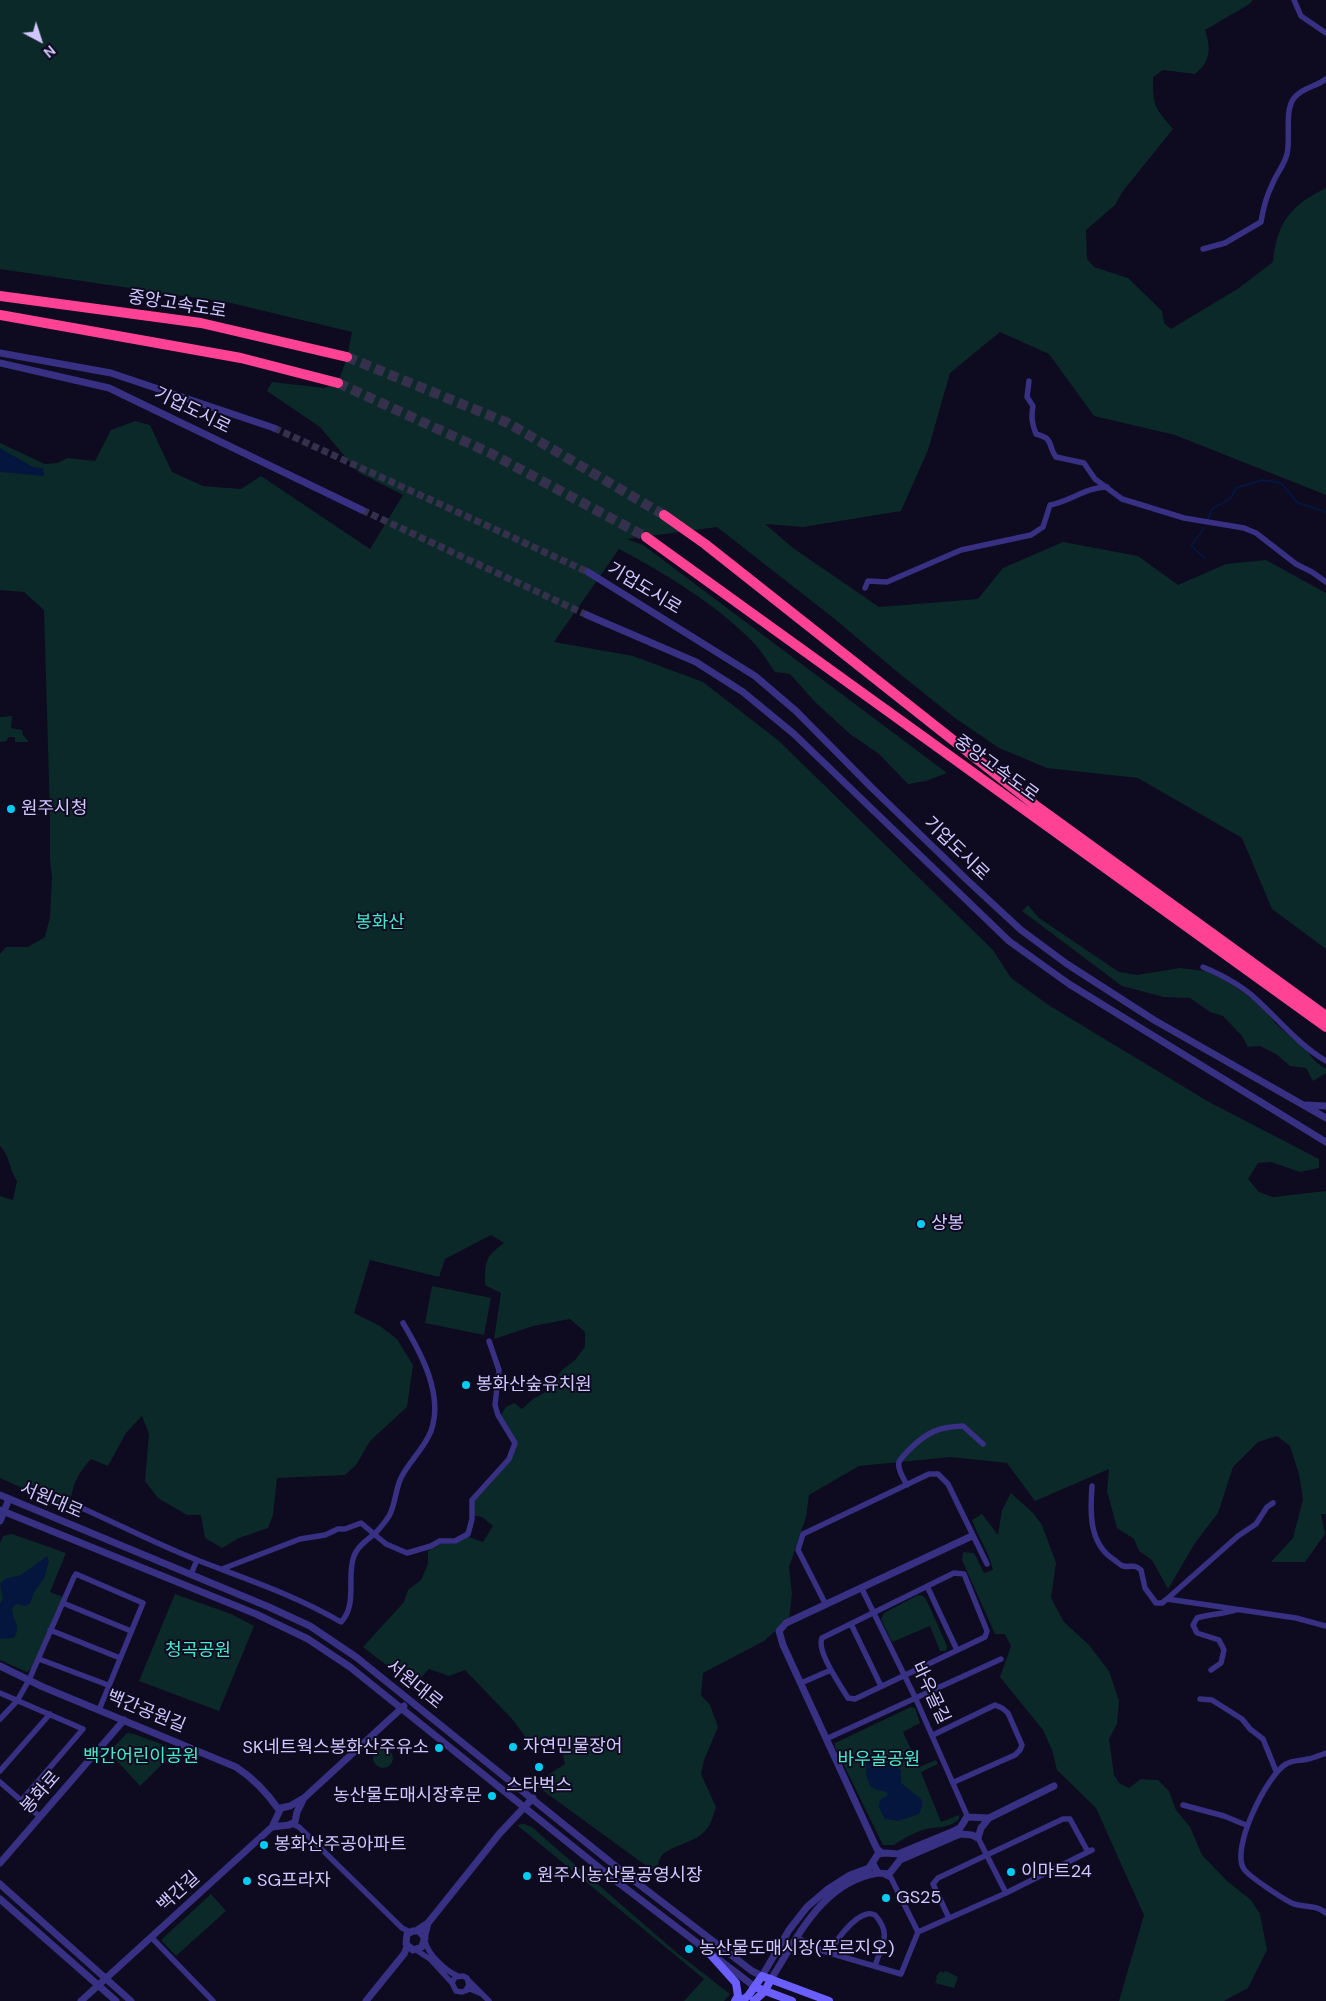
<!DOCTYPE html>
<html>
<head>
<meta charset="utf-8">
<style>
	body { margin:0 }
	#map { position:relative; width:1326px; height:2001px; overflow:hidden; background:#0e0a1f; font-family:"DM Sans",sans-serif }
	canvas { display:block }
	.north { position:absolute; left:15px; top:15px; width:50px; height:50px; -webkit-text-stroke:4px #0e0a1f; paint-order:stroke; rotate:140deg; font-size:14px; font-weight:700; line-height:20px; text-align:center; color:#d1c7ff }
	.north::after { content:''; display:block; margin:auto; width:18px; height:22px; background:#d1c7ff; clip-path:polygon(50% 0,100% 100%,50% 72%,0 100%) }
</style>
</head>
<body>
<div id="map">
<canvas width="1326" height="2001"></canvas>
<div class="north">N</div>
</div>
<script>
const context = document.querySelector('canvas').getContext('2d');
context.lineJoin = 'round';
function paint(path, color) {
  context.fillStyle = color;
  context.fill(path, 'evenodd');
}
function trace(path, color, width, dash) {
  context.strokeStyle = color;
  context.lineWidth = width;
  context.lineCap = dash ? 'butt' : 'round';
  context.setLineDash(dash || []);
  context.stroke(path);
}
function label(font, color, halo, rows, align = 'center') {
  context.font = font + ' "DM Sans","Noto Sans KR",sans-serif';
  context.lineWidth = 4;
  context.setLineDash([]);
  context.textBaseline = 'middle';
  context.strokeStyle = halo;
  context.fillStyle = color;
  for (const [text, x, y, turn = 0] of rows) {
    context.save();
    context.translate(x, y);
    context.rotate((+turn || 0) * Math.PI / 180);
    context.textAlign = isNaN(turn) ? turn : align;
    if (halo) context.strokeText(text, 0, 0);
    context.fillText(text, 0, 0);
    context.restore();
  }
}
paint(new Path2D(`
	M 0,0 L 1253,0 L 1248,5 L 1205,30 C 1211,47 1211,62 1195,74 L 1163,70 L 1153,77 C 1153,107 1154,106 1173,129 L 1123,191 L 1115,205 L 1086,230 L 1087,259 L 1094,267 L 1128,278 L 1162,311 L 1164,323 L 1171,329 L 1239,288 L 1273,262 C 1277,222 1290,206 1326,188 L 1326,495 L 1175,435 L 1094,416 L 1049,354 L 1000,332 L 950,373 L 928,450 L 901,511 L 803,527 L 765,524 L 793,548 L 879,607 L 978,599 L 1003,568 L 1063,542 L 1138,556 L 1178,585 L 1226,564 L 1266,560 L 1326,593 L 1326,949 L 1272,909 L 1242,838 L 1138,778 L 1047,768 L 999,748 L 955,718 L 895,670 L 836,620 L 717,527 L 627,539 L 643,545 L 947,773 L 926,781 L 908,784 L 879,754 L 850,734 L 815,702 L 790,674 L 775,672 C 768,662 761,650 752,641 C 714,603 666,574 619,549 L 554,642 L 633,656 L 703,682 L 779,741 L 993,950 L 1011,978 L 1050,1006 L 1209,1102 L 1319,1159 L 1319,1168 L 1300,1172 L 1271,1162 L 1258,1163 L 1248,1179 L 1259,1192 L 1273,1197 L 1326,1191 L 1326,1514 L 1321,1514 L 1325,1534 L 1305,1562 L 1271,1562 L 1293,1538 L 1303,1499 L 1299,1474 L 1290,1446 L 1277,1436 L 1258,1442 L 1233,1467 L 1218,1513 L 1195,1543 L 1168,1589 L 1152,1560 L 1139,1551 L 1134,1539 L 1117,1528 L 1107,1491 L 1109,1469 L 1035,1501 L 1007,1463 L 951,1457 L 859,1466 L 809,1495 L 806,1517 L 789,1567 L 792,1594 L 789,1619 L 764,1641 L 703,1673 L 701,1695 L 710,1705 L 718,1727 L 704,1760 L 701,1774 L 716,1807 C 713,1816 711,1826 704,1832 C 694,1843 667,1846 660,1858 C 658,1862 658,1868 656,1873 L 534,1784 L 565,1764 L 561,1746 L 545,1748 L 529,1742 L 513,1720 L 465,1670 L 449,1676 L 429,1669 L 413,1686 L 363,1647 L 404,1602 L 408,1590 L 421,1580 L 428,1564 L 428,1551 L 441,1544 L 455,1544 L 466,1536 L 483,1542 L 493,1526 L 482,1517 L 471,1515 L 473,1499 L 502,1469 L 515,1446 L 500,1416 L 506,1407 L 514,1403 L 522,1409 L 533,1399 L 549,1390 L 562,1370 L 575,1360 L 585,1347 L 585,1332 L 570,1319 L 533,1326 L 494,1339 L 501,1293 L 485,1285 C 485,1261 485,1257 504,1243 L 491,1235 L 445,1259 L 439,1277 L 370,1260 L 354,1313 L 380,1326 L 397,1339 L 413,1365 L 407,1407 L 370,1441 L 356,1465 L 345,1475 L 277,1478 L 273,1515 L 268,1528 L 239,1538 L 222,1548 L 205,1538 L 201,1515 L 187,1515 L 158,1498 L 145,1481 L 149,1434 L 142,1416 L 126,1433 L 108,1466 L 91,1459 C 75,1477 73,1485 69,1509 L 0,1478 L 0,1196 L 13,1200 L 17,1181 C 9,1169 10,1156 0,1146 L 0,954 L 6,947 L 28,947 L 45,937 L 50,917 L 52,877 L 50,860 L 50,816 L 44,610 L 24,592 L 0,590 L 0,443 L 45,464 L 57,463 L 68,458 L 95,461 L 111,430 L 135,421 L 150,425 L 172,472 L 203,486 L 241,489 L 261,476 L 370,549 L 403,495 L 358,472 L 320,427 L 267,391 L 272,382 L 324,388 L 338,383 L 347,357 L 352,332 L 231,303 L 0,269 Z
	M 12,716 L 11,728 L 22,730 L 23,735 L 29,742 L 15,742 L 15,737 L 8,737 L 7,741 L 0,742 L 0,717 Z
	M 1028,905 L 1039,918 L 1119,972 L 1137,975 L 1180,968 L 1214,972 L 1261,1005 L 1275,1023 L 1292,1038 L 1304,1044 C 1309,1056 1315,1062 1326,1069 L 1326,1073 L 1313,1081 L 1306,1068 L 1290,1066 L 1276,1054 L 1260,1046 L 1248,1047 L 1242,1036 L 1223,1016 L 1210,1012 L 1190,998 L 1164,997 L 1122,986 L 1022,911 Z
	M 432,1286 L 491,1298 L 484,1335 L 425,1323 Z
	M 1011,1493 L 1033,1513 L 1042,1525 L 1056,1563 L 1051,1598 L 1064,1622 L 1089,1645 L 1109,1671 L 1119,1701 L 1117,1724 L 1109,1739 L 1114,1775 L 1119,1783 L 1129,1788 L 1141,1779 L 1158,1780 L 1169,1791 L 1176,1810 L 1190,1827 L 1202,1855 L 1227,1881 L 1251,1900 L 1260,1914 L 1267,1950 L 1248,1988 L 1224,2001 L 1119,2001 L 1144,1915 L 1096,1808 L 1057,1770 L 1052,1750 L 1043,1730 L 1000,1677 L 1011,1646 L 1005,1634 L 995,1634 L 962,1560 L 963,1552 L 974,1553 L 984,1573 L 993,1570 C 989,1552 978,1537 972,1520 L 982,1514 L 998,1535 L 1002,1510 Z
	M 12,1534 L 66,1553 L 50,1592 L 63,1597 L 32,1668 L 27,1672 L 0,1660 L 0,1543 L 3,1536 Z
	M 175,1594 L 231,1614 L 254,1626 L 219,1711 L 139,1681 Z
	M 918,1595 L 923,1596 L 926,1599 L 947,1646 L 946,1651 L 940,1651 L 930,1626 L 892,1642 L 881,1619 L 884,1613 Z
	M 911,1707 L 915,1708 L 920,1723 L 903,1732 L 919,1767 L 936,1760 L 938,1764 L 921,1772 L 941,1822 L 959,1815 L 959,1819 C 951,1828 937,1827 926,1829 C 918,1831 900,1840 894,1845 L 883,1845 L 835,1747 L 835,1743 Z
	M 127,1733 L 134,1734 L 177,1750 L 140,1786 L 109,1752 Z
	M373 1758a10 10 0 1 1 20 0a10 10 0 1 1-20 0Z
	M 524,1824 L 532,1827 L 542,1836 L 676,1952 L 730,1994 L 724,2001 L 684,2001 L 704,1979 L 517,1825 Z
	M 211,1894 L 226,1911 L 176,1956 L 161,1940 Z
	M 941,1971 L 943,1973 L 946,1971 L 958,1977 L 954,1988 L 935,1983 L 937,1978 L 936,1976 Z`), '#0c2929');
paint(new Path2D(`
	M 0,448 L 33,467 L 43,468 L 44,476 L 0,472 Z
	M 47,1556 L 49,1561 L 44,1579 L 34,1592 L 30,1604 L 25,1606 L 16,1604 L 12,1608 C 12,1620 22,1627 14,1638 L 0,1639 L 0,1604 L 3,1598 L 0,1584 L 5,1579 L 21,1575 Z
	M 870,1754 L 901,1770 L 901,1783 L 922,1800 L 922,1807 L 919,1814 L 898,1821 L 885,1819 L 879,1808 L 880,1800 L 888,1795 L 886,1792 C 882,1790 878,1791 875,1789 C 864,1784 866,1765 867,1755 Z`), '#04163e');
trace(new Path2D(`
	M 1207,521 L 1212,509 L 1231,498 L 1236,488 L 1262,480 L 1281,483 L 1298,503 L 1326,512
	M 1204,528 L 1191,546 L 1205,558`), '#04163e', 2);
trace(new Path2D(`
	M 274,428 L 588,572
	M 362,510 L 587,615`), '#35304c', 7, [7, 3.5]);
trace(new Path2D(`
	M 347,357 L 508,423 L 664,515
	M 338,383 L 492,454 L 646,537`), '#35304c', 10, [10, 5]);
trace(new Path2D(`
	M 1294,0 L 1301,16 L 1326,33
	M 1203,249 L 1225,243 L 1261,222 C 1263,209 1266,197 1272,185 C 1276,174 1284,166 1287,154 C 1291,138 1284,111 1294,98 C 1303,87 1316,87 1326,79
	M 1029,381 L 1027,397 L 1033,406 C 1031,417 1032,424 1036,434 C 1055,439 1047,445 1056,457 L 1084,463 L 1095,479 L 1122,499 L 1184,518 L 1244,528 L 1256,533 L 1296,564 L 1312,572 L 1326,582
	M 865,588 L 868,581 L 887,582 L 961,550 L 1031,535 L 1043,527 L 1050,505 C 1071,501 1086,487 1107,487
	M 1203,967 C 1222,975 1241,985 1256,999 C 1279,1020 1299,1045 1326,1061
	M 907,1485 C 904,1479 897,1469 899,1462 C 901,1458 906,1453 909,1450 C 927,1432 938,1427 963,1426 L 983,1444
	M 1092,1486 C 1090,1512 1089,1543 1113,1559 C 1116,1561 1120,1565 1123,1566 C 1131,1568 1133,1563 1141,1570 L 1145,1588 L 1156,1603 L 1162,1603 L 1167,1599 L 1238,1536 L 1256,1524 L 1267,1507 L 1273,1503
	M 75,1505 C 116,1523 156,1544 197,1560 C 246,1579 295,1595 341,1622 C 358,1605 346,1576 354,1556 C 358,1545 367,1541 374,1534 C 380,1529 385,1522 389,1516 C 396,1504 395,1488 402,1476 C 410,1461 425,1447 431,1431 C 444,1395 421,1353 403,1323
	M 222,1569 L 300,1539 L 325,1535 L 338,1529 L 345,1529 L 361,1523 L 386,1544 L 407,1553 L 431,1546 L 440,1541 L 455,1541 L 468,1534 L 472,1519 L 472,1500 L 509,1459 L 515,1443 L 498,1415 L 495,1405 L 499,1370 L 489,1341
	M 954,1573 L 964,1574 L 987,1631 L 985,1637 L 855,1699 L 848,1698 C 841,1686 816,1651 822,1638 Z
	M 191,1574 L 197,1560
	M 927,1586 L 957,1650
	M 862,1589 L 915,1697 L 966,1813
	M 1167,1599 L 1296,1618 L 1326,1626
	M 63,1603 L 131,1631
	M 826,1605 L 798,1550 L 803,1534 L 929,1474 L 938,1474 L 948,1484 L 987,1564
	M 851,1624 L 881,1686
	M 50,1630 L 120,1658
	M 39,1659 L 108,1685
	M 1211,1670 L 1221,1663 L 1224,1650 L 1219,1640 L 1197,1633 L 1193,1625 L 1197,1618 C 1210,1614 1224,1614 1236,1610
	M 801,1683 L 831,1670
	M 0,1693 L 83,1729 L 21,1801
	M 1200,1699 L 1212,1700 L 1242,1719 L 1250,1729 L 1263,1739 L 1276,1771
	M 0,1719 L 17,1701 L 29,1680 L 74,1577 L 76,1574 L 143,1603 L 99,1710
	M 933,1735 L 995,1705 L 1002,1708 L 1008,1713 L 1022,1745 L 1020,1750 L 1015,1755 L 954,1782
	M 826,1739 L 1001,1659
	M 1326,1753 C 1320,1755 1314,1758 1308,1759 C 1300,1761 1293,1760 1286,1764 C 1267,1775 1230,1849 1244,1869 C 1248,1876 1286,1901 1294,1904 C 1307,1908 1314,1904 1326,1913
	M 0,1771 L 50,1714
	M 0,1782 L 40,1817
	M 1183,1805 L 1224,1816 L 1246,1825
	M 292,1824 L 299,1827 L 402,1928 L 410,1932
	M 978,1838 L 1006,1893
	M 885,1875 L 891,1878 L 918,1932
	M 949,1918 L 933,1884 L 938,1878 L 1063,1819 L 1070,1819 L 1088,1852
	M 151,1937 L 213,2001
	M 796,1937 L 823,1951 L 901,1974 L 918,1932 L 1006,1893 L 1092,1850
	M 425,1941 C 428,1954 445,1971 458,1976
	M 416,1950 L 430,1959 L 452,1983
	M 830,1953 C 835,1941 853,1917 867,1914 C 869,1913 872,1914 875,1915 C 892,1934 882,1944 875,1966
	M 468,1980 L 489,2001
	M 466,1990 L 469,1985 L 467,1978 L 463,1976 L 455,1977 L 452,1983 L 456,1991 L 462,1992 L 470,1989 L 482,1994`), '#373083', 5.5);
trace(new Path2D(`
	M 0,353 L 111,373 L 274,428
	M 0,363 L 109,388 L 362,510
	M 588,572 L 755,676 L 796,711 L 871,787 L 967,880 L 1021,930 L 1067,964 L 1154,1020 L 1326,1118
	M 587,615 L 696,662 L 743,692 L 794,734 L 1009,941 L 1069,984 L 1326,1142
	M 1306,1105 L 1326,1106
	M 0,1495 L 269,1607 L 310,1626 L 356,1657 L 619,1869 L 752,1971 L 762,1976 L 789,1930 L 807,1907 L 828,1889 L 850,1875 L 869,1868 L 878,1854 L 886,1853 L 898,1854 L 954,1831 L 960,1828 L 967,1817 L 989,1818
	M 0,1510 L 256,1614 L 308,1639 L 350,1667 L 607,1874 L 755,1987
	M 0,1521 L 9,1499
	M 0,1666 L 43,1687 L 236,1767 C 253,1778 268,1794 279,1810
	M 272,1827 L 289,1825 L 295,1822 L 297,1812 L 304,1798
	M 882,1853 L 877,1849 L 783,1645 L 779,1631 L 786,1623 L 972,1536
	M 0,1863 L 124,1720
	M 873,1864 L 878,1873 L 889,1874 L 900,1860 L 960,1834 L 972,1835 L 978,1838 L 981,1828 L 989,1818 L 1054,1786
	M 0,1884 L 131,2001
	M 0,1899 L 116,2001
	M 416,1931 L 428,1923 L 500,1833 L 533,1798
	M 425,1938 L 419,1931 L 413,1931 L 407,1934 L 406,1944 L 413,1950 L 422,1947 L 428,1923
	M 771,1979 C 798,1937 822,1882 878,1873
	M 81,2001 L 272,1827 L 281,1808 L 290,1806 L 304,1798 L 404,1706
	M 366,2001 L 404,1954 L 407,1947`), '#373083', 7);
trace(new Path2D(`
	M 710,1954 L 736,1983 L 738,1996 L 735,2001
	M 755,1987 L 792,2001
	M 741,2001 L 748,1996 L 762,1976 L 829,2001
	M 754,2001 L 765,1991 L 771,1979`), '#6b5eff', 8);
trace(new Path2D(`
	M 0,296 L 201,323 L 347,357
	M 0,315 L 241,358 L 338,383
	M 664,515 L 705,544 L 1035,805 L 1326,1016
	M 646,537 L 1326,1027`), '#ff4293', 10);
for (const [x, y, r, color] of [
	[11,809,5,"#00cdf2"],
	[921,1224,5,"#00cdf2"],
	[466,1385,5,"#00cdf2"],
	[513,1747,5,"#00cdf2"],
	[439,1748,5,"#00cdf2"],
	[539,1767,5,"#00cdf2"],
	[492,1796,5,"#00cdf2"],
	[264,1845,5,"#00cdf2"],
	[1011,1872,5,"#00cdf2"],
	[527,1876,5,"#00cdf2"],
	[247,1881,5,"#00cdf2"],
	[886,1898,5,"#00cdf2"],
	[689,1949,5,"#00cdf2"]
]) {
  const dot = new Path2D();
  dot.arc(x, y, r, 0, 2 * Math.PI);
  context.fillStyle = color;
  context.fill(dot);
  trace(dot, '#0e0a1f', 2);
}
label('18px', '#d1c7ff', '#0e0a1f', [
	["중앙고속도로",177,305,9],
	["기업도시로",192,411,26],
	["기업도시로",644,589,31],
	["중앙고속도로",996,769,36],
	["기업도시로",956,849,44],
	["서원대로",51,1501,23],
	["서원대로",414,1685,39],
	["바우골길",930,1693,65],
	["백간공원길",146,1712,22],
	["봉화로",41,1793,-49],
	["백간길",179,1892,-42]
]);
label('18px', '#d1c7ff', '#0e0a1f', [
	["원주시청",21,809],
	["상봉",931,1224],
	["봉화산숲유치원",476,1385],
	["자연민물장어",523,1747],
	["SK네트웍스봉화산주유소",429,1748,"right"],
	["스타벅스",539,1786,"center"],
	["농산물도매시장후문",482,1796,"right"],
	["봉화산주공아파트",274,1845],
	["이마트24",1021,1872],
	["원주시농산물공영시장",537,1876],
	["SG프라자",257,1881],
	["GS25",896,1898],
	["농산물도매시장(푸르지오)",699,1949]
], 'left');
label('18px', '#47ebcb', '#0e0a1f', [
	["봉화산",380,923],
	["청곡공원",198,1651],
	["백간어린이공원",141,1757],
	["바우골공원",879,1760]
]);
</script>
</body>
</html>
